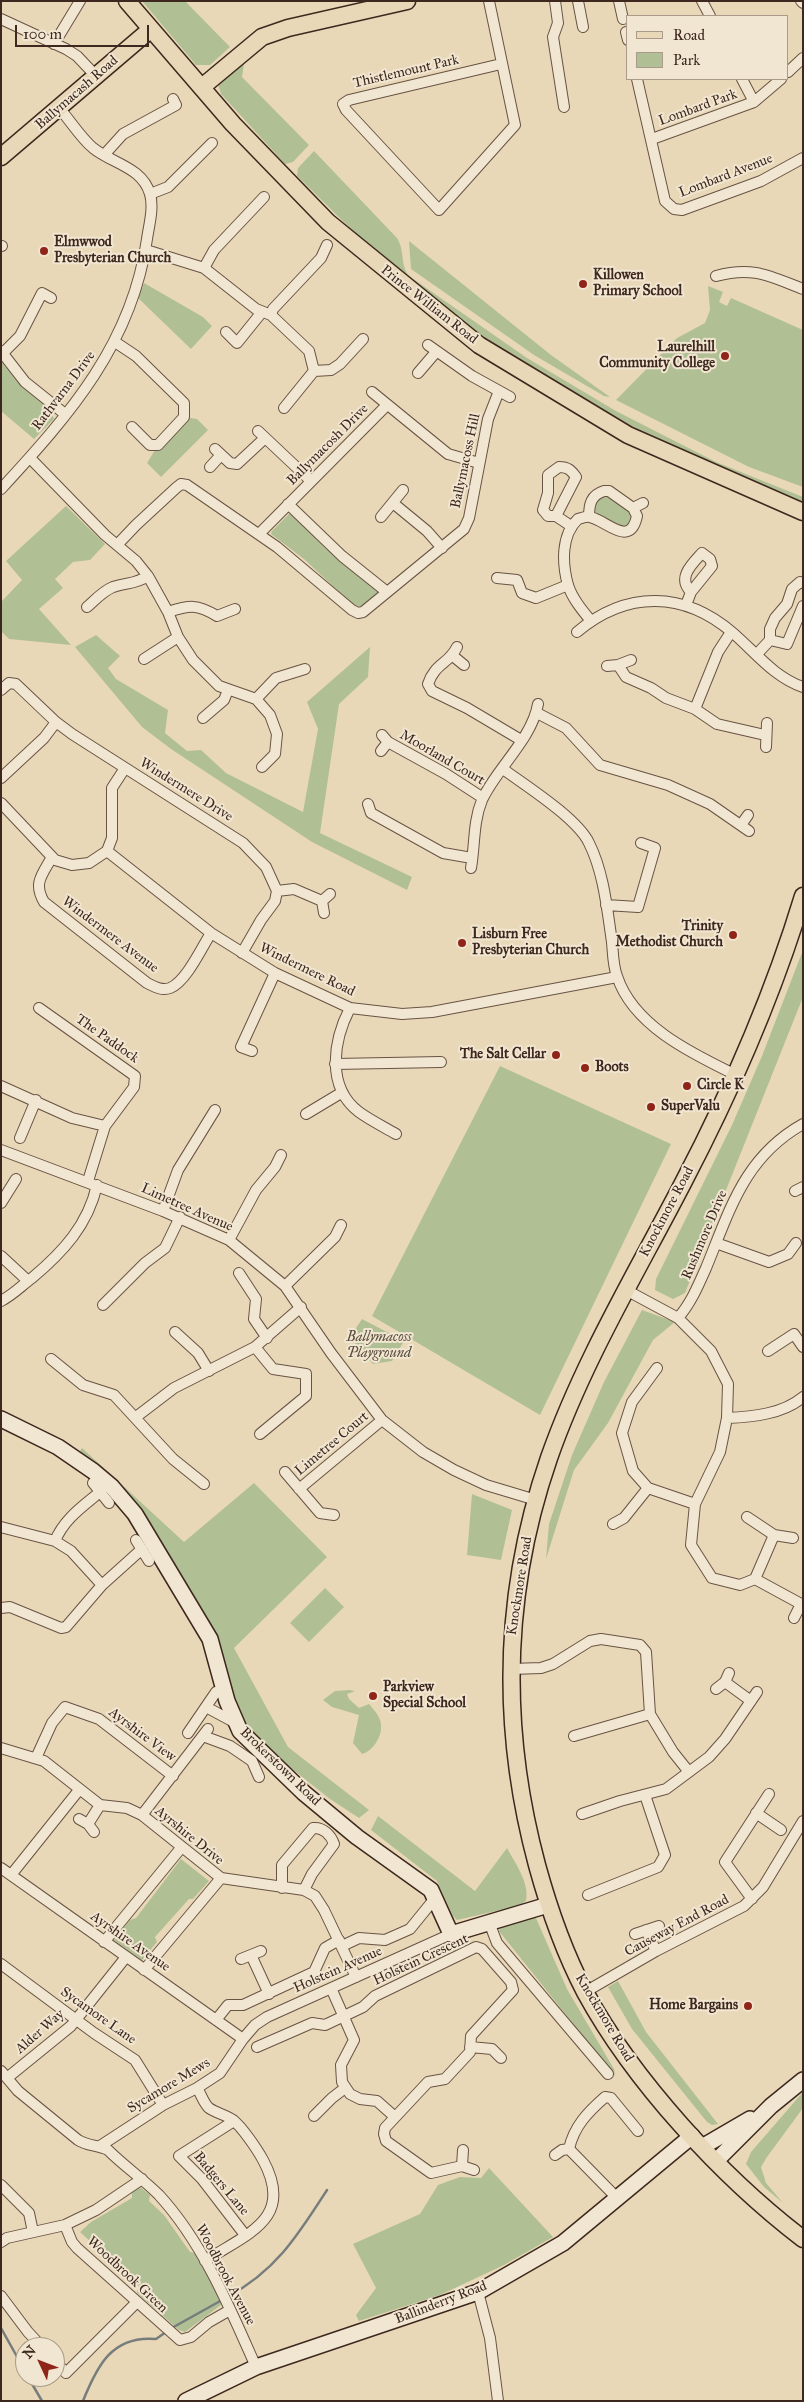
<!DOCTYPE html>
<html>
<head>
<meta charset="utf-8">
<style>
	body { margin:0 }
	#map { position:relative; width:804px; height:2402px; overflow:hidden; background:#e9d8b8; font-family:"IM FELL Great Primer",serif }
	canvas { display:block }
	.frame { position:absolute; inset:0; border:2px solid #3d271e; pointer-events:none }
	.legend { position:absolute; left:626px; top:15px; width:162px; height:65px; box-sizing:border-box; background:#f1e6d1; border:1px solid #a99a89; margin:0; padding:6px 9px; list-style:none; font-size:15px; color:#3d271e }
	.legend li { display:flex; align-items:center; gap:10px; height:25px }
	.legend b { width:25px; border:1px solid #a99a89 }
	.north { position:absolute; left:15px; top:2337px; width:50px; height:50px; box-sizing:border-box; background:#f1e6d1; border:1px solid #a99a89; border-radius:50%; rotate:313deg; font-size:14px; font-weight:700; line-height:20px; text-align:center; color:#3d271e }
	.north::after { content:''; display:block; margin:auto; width:18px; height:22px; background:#8f2418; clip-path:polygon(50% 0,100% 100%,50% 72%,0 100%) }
	.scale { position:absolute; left:15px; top:25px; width:134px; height:22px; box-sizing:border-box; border:2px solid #3d271e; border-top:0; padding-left:6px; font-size:15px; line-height:18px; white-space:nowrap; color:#3d271e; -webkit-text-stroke:4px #f1e6d1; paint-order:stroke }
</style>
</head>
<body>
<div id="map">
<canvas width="804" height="2402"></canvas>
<div class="frame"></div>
<ul class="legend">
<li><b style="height:6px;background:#e9d8b8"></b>Road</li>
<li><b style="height:14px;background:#b0c094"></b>Park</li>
</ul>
<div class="north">N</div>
<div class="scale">100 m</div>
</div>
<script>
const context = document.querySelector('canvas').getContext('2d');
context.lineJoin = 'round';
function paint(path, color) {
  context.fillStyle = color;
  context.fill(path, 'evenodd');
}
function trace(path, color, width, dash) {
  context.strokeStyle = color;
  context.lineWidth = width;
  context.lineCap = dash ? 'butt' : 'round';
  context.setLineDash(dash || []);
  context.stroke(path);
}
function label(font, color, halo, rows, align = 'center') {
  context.font = font + ' "IM FELL Great Primer",serif';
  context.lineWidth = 4;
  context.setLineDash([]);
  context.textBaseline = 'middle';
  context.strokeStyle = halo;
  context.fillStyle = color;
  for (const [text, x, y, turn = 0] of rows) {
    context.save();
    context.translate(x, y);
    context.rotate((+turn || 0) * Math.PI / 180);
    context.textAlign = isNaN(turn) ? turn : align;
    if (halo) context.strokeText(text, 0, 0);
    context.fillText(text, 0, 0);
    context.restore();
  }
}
paint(new Path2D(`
	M 142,1 L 185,1 L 230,47 L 210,65 L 196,65 Z
	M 245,57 L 242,77 L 309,145 L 293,162 L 285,164 L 221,94 L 218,84 Z
	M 314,151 L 397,238 C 405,250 400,265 409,276 L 527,358 L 616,411 L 716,462 L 803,497 L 803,502 C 778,493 752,485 728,474 C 607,421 478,344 379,255 C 351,230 324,202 297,176 L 298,168 Z
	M 409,241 L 551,355 L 610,397 L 604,396 L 534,355 L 411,269 Z
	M 144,283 L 203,317 L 212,326 L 191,349 L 138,298 Z
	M 708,286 L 723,292 L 719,302 L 727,306 L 731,298 L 803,330 L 803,487 L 749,467 L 616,400 L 677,338 L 705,323 L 710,310 Z
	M 1,359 L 46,403 L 54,419 L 34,439 L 1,411 Z
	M 184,417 L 197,419 L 208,430 L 161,477 L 147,463 L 158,445 Z
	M 605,494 L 630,509 L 634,517 L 627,526 L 622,528 L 598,517 L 594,511 L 595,500 Z
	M 66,506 L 105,544 L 90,560 L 73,562 L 55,579 L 63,588 L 39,609 L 71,645 L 9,639 L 1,631 L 1,602 L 22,580 L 6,561 Z
	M 290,513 L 326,549 L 379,590 L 378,594 L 361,606 L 355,607 L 304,559 L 271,534 L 272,531 Z
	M 96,635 L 120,656 L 108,668 L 116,679 L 168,710 L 165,733 L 187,751 L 201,750 L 226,773 L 303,812 L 318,729 L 307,702 L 370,647 L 368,677 L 339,704 L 320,833 L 412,877 L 407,890 L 312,842 L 171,749 L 142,727 L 75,647 Z
	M 803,950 L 803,997 L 685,1293 L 673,1299 L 655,1290 L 656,1279 L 732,1125 L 762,1056 Z
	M 500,1066 L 671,1144 L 540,1415 L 372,1316 Z
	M 642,1310 L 675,1322 L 653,1340 L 608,1423 L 574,1470 L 546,1559 L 549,1524 L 572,1455 L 604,1382 Z
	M 362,1319 L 404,1341 L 392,1361 L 373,1364 L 350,1337 Z
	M 82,1448 L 184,1542 L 254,1483 L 327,1557 L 234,1648 L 288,1747 L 369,1810 L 359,1818 L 330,1799 L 253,1738 L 236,1709 L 225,1663 L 202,1609 L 173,1570 L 163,1576 L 110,1491 L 72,1463 Z
	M 472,1494 L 512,1510 L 501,1560 L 467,1555 Z
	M 325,1588 L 344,1607 L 309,1642 L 290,1623 Z
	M 350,1690 L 355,1691 L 347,1694 L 349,1699 L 359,1708 L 369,1704 C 374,1710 381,1717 381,1725 C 382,1737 373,1751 362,1754 L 353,1743 L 359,1715 L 332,1707 L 323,1700 L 335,1691 Z
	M 378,1816 L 475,1891 L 507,1848 C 515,1863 530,1883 526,1901 L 518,1906 L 457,1920 L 453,1916 L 437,1881 L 371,1830 Z
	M 181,1859 L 209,1881 L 193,1899 L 189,1899 L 155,1937 L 157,1942 L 142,1960 L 114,1940 L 130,1920 L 136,1918 Z
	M 531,1917 L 536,1918 L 567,1989 L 614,2069 L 615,2076 L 499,1931 L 501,1926 Z
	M 618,1981 L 646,2032 L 718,2124 L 712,2125 L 707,2122 L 632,2029 L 608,1987 Z
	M 803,2092 L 803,2108 L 767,2157 L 761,2167 L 766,2183 L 783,2203 L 764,2187 L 746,2164 L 751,2152 Z
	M 489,2168 L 553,2237 L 504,2265 L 440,2295 L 359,2321 L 356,2315 L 376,2288 L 353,2244 L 420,2214 L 438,2185 L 460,2177 L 481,2178 Z
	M 140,2187 L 150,2195 L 149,2201 L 164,2215 L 190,2252 L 195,2253 L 221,2300 L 221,2305 L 185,2332 L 179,2330 L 137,2293 L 139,2286 L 80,2232 L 91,2222 L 132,2198 L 132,2191 Z`), '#b0c094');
trace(new Path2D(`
	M 227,2297 C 276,2271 298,2235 327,2190
	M 1,2328 L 25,2371
	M 170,2329 L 222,2300
	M 28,2377 L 42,2401
	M 83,2401 C 97,2366 112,2335 156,2339 L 166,2332`), '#777d7c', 2.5);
const street = new Path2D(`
	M 489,1 L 515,125 L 439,210 L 346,110 L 343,104 L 349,100 L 501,64
	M 555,1 L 558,23 L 553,37 L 564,107
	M 578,1 L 583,27
	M 619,1 L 623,19
	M 702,1 L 710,16
	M 801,1 L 803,3
	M 1,19 L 66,49 L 77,56 L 96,76
	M 626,32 L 628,40
	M 54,44 L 80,1
	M 788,72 L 803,58
	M 637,79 L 665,201 L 674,209 L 682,210 L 761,181 L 803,158
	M 742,79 L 754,102
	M 652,139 L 754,102 L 781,79
	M 104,155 L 123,134 L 176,105 L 173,99
	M 150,194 L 168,187 L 212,143
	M 1,246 L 2,246
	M 146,250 L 204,268 L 256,309 L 271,315 L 309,351 L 314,371 L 284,408
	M 204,268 L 214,250 L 264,197
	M 716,276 C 753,266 769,276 803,289
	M 271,315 L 273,309 L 321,258 L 327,245
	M 226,332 L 237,343 L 262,312
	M 115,342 L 136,356 L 184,403 L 184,417 L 158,445 L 150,445 L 132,427
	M 428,345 L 472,376 L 510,397
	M 1,351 L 25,382 L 65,414
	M 3,353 L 20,336 L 42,293 L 51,298
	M 314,371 L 331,370 L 340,364 L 363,339
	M 418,373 L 436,352
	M 372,392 L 448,454 L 479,463
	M 258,431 L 311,481
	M 215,449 L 230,463 L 237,464 L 265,438
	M 30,458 L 105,535 L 136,561 L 148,576 L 168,612 L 178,637 L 193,660 L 219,686 L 256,699 L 270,715 L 277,734 L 275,754 L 262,767
	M 210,467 L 221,455
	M 1,489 C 70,414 132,344 147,239 C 149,225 154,208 150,194 C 142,167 113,164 93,148 C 80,137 70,120 59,108
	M 393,503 L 427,531 L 442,548
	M 288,504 L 342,556 L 387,592
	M 633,508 L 643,503
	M 556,516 L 576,477 C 571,470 568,467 559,467 L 548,475 L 548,493 L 543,510 L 548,516 L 556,516 L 571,526
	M 381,517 L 403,490
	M 589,517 C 589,504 591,495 604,491 L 609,491 L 633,508 L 637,516 C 630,549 606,520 590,517 C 587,516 581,518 578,519 C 561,535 562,563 568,585 C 572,598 582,610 591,621
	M 259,534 L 387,405
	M 117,545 L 136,525 L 176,488 L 181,484 L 187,485 L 277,547 L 352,610 L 358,613 L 363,612 L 464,529 L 469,518 L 488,419 L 499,391
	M 497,578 L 517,580 L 522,593 L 536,598 L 568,585
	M 686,605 L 691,592 L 712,566 L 710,559 L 702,553 C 691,565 677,578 691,592
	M 87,607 C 95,600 103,591 113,587 C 127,582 134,585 148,576
	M 168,612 C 190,605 197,604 217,616 L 235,609
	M 577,632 C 627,590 684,591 733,633 C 755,652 775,678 803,687
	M 770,640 L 787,644 L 803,606
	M 457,647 C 449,664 435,663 428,684 L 432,691 L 467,708 L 521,740
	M 757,654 L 770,640 L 770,629 L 775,618 L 787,604 L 792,589 L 800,582 L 803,583
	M 453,656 L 464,665
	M 144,659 L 178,637
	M 618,665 L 626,677 L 651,688 L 666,698 L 695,709 L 717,724 L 765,735
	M 607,666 L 618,665 L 631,660
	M 1,690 L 9,683 L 16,684 L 56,722 L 72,734 L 243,843 L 266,867 L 277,891 L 275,901 L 261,920 L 242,953
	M 256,699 L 276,678 L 305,669
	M 695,709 L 718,652 L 731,632
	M 537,713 L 566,728 L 600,765 L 668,785 L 710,804 L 749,831
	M 203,718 L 224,700 L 228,690
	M 382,735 L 388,742 L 446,774 L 483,798
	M 766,747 L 767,723
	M 381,751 L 388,742
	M 503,769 C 526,786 577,818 589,843 C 604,873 607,909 612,942 C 613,953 613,966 617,976 C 633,1026 693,1054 736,1075
	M 1,778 L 44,738 L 56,722
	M 1,803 L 55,860 L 72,865 L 89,863 L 107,851 L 112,838 L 112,788 L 125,768
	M 368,804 L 371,813 L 443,853 L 472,858
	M 741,825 L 748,815
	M 107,851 L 211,933 L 275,973 L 350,1008 L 402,1014 L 432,1012 L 617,977
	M 52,857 C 42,875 33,883 44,902 L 147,983 C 155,987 162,991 170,988 C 186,982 202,947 211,933
	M 471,868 C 475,845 473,822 482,800 C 496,769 532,739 538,704
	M 277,891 L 294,889 L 322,901
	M 606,905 L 638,907 L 655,848 L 641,843
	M 324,913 L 322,901 L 330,894
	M 39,1008 L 135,1076 L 134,1087 L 105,1126 L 88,1181
	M 350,1008 C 333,1041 326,1087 359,1112 C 370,1120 384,1127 396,1134
	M 252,1051 L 241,1047 L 275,973
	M 335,1064 L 441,1062
	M 1,1086 L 72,1118 L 105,1126
	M 306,1114 L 341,1093
	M 20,1138 L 36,1100
	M 1,1150 L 163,1211 L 229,1240 L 285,1286 L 331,1353 L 382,1420 L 423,1452 L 454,1470 L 486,1485 L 536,1500
	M 795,1191 L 803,1187
	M 1,1203 L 16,1179
	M 163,1211 L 178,1170 L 215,1110
	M 229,1240 L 256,1190 L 275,1167 L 281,1155
	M 716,1243 L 769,1262 L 788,1254 L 796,1243
	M 1,1256 L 28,1281
	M 239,1273 L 256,1299 L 254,1319 L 267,1338
	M 285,1286 L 335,1237 L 341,1225
	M 626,1290 L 678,1318 L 711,1351 L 728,1384 L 727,1418 L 720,1452 L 695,1504 L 691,1545 L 712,1578 L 740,1585 L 755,1579 L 801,1604 L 794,1618
	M 1,1301 C 14,1294 21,1286 32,1278 C 63,1252 88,1225 97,1185
	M 103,1305 L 145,1263 L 165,1248 L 180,1217
	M 678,1318 C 691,1303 698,1286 706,1268 C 730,1210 744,1157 803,1124
	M 175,1332 L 198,1353 L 209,1371
	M 255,1347 L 273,1369 L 306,1374 L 306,1396 L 260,1434
	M 768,1351 L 794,1334 L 803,1347
	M 51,1359 L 83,1385 L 114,1395 L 173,1459 L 204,1484
	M 657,1368 L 632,1402 L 622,1433 L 633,1471 L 648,1488 L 695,1504
	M 136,1417 L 174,1388 L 255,1347 L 301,1307
	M 727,1418 C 752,1417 783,1414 803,1397
	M 285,1472 L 320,1513 L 334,1515
	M 93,1483 L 109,1503
	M 299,1489 L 382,1420
	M 747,1517 L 774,1535 L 793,1538
	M 613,1524 L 624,1518 L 648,1488
	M 1,1527 L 55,1541 L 71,1551 L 102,1585 L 66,1627 L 61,1628 L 10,1607 L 1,1608
	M 136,1540 L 149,1561
	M 55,1541 C 64,1519 82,1507 100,1492
	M 755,1579 L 774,1535
	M 102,1585 L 142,1549
	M 511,1669 L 541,1668 L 553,1664 L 590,1641 L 601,1639 L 640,1645 L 646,1652 L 650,1714 L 673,1752 L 689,1772
	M 725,1682 L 751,1701
	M 716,1689 L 725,1682 L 729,1673
	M 206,1707 L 234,1722
	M 188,1733 L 216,1692
	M 203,1736 L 230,1746 L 252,1761 L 259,1777
	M 574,1736 L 650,1714
	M 1,1748 L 44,1761 L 100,1805 L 127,1808 L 142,1815 L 221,1878 L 304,1890 L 315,1896 L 324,1910 L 356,1977
	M 36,1758 L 52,1723 L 65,1707 L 99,1719 L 173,1776
	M 756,1813 L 781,1830
	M 582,1814 L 620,1801 L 666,1789 L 709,1757 L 725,1739 L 757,1692
	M 142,1815 L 208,1729
	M 79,1819 L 88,1824 L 94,1832
	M 88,1824 L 100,1805
	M 1,1868 L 243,2039
	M 11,1875 L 79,1790
	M 282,1888 L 282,1865 L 313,1828 C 323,1827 331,1835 334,1844 L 312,1874 L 304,1890
	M 588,1895 L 658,1867 L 665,1855 L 645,1795
	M 752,1899 L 725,1862 L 769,1794
	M 489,1922 L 497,1943 L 608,2074
	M 646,1930 L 656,1951
	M 635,1934 L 659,1926
	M 104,1942 L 181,1848
	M 342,1946 L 359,1938 L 385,1940 L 410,1929 L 436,1897
	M 251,1955 L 269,1994
	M 241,1959 L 261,1951
	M 1,1964 L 94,2033 L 135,2060 L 163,2105
	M 144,1970 L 221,1878
	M 331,1988 L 354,2040 L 341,2065 L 342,2082 L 350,2094 L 360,2099 L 377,2101 L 395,2117
	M 585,1992 L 656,1951 L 744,1906 L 763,1887 L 803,1821
	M 216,2020 L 228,2005 L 243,2005 L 314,1972 L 325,1948 L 339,1940
	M 257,2047 L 312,2023 L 325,2025 L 363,2007 L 375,1996 L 476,1947 L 482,1949 L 511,1982 L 513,1990 L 471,2036 L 470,2052 L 445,2079 L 428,2082 L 385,2128 L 384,2134 L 386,2141 L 431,2173 L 462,2166 L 474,2170
	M 470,2047 L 492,2049 L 501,2058
	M 1,2071 L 18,2091 L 78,2140 C 87,2146 98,2145 108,2150 C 124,2166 143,2179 159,2195 C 203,2243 230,2308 256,2367
	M 7,2078 L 71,2026 L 126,1957
	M 197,2088 C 201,2094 204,2104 209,2108 C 216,2113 226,2115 233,2120 C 242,2127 257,2149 263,2160 C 295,2219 248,2233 205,2261
	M 314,2116 L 332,2098 L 345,2088
	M 234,2121 L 179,2156 L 202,2179 L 245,2235
	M 100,2146 L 163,2105 L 197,2088 L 220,2073 L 243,2039 L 255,2025 L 267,2017 L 451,1934
	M 555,2155 L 562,2150 L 569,2149
	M 462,2166 L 463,2150
	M 1,2185 L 29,2213 L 33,2232
	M 617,2198 L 569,2149 C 574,2126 588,2112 605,2097 L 611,2098 L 638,2131
	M 65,2225 L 72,2242 L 77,2248 L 180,2340 L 191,2337 L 209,2322 L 230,2310
	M 1,2242 L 7,2238 L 65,2225 L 96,2210 L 142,2179
	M 478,2292 L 490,2338 L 498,2401
	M 1,2296 L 28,2332 L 42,2347
	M 55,2361 L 66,2373 L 136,2303`);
const secondary = new Path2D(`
	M 1,1419 L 58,1447 L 93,1471 L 112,1487 L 135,1514 L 210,1639 L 227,1701 L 240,1731 L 304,1793 L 357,1837 L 431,1890 L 451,1934 L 548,1905
	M 702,2147 L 750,2119
	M 716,2161 L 771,2106 L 803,2080
	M 186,2401 L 256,2367 L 478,2292 L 563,2243 L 692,2136`);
const primary = new Path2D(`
	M 127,1 L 233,124 L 328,222 L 479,345 L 628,435 L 803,512
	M 202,87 L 262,37 L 288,28 L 407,1
	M 1,157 L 151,29
	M 803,896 C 773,995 732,1089 684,1181 C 637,1272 583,1361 549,1458 C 502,1594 500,1728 537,1865 C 549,1909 564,1952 585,1992 C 634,2082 722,2177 803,2239`);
trace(street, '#685344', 12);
trace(secondary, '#3d271e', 18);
trace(primary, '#3d271e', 19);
trace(street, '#f1e6d1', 10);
trace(secondary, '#f1e6d1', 15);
trace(primary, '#e9d8b8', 16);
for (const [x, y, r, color] of [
	[44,251,5,"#8f2418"],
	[583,284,5,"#8f2418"],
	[725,356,5,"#8f2418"],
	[733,935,5,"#8f2418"],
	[462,943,5,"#8f2418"],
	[556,1055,5,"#8f2418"],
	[585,1068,5,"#8f2418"],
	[687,1086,5,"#8f2418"],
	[651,1107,5,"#8f2418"],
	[373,1696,5,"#8f2418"],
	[748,2006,5,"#8f2418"]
]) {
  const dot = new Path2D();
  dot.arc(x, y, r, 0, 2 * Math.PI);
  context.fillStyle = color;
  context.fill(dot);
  trace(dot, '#f1e6d1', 2);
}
label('14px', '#3d271e', '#f1e6d1', [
	["Thistlemount Park",406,72,-13],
	["Ballymacash Road",77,93,-41],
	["Lombard Park",698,108,-20],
	["Lombard Avenue",726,176,-21],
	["Prince William Road",429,305,38],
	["Rathvarna Drive",64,391,-53],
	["Ballymacosh Drive",328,445,-45],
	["Ballymacoss Hill",466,461,-78],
	["Moorland Court",442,758,30],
	["Windermere Drive",186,790,32],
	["Windermere Avenue",110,935,37],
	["Windermere Road",307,970,26],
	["The Paddock",107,1039,35],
	["Limetree Avenue",187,1208,24],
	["Knockmore Road",667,1212,-62],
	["Rushmore Drive",705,1235,-67],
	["Limetree Court",332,1444,-40],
	["Knockmore Road",520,1586,-81],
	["Ayrshire View",142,1735,37],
	["Brokerstown Road",280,1767,44],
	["Ayrshire Drive",189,1836,39],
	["Causeway End Road",677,1926,-28],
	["Ayrshire Avenue",130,1942,35],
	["Holstein Crescent",421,1960,-25],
	["Holstein Avenue",338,1970,-24],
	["Sycamore Lane",98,2016,35],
	["Knockmore Road",604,2018,59],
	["Alder Way",40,2032,-41],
	["Sycamore Mews",169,2086,-31],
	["Badgers Lane",221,2184,50],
	["Woodbrook Green",127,2275,43],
	["Woodbrook Avenue",225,2275,62],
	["Ballinderry Road",441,2303,-21]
]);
label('bold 14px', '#3d271e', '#f1e6d1', [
	["Elmwwod",54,243],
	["Presbyterian Church",54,259],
	["Killowen",593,276],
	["Primary School",593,292],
	["Laurelhill",715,348,"right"],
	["Community College",715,364,"right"],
	["Trinity",723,927,"right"],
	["Methodist Church",723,943,"right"],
	["Lisburn Free",472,935],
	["Presbyterian Church",472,951],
	["The Salt Cellar",546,1055,"right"],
	["Boots",595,1068],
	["Circle K",697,1086],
	["SuperValu",661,1107],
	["Parkview",383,1688],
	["Special School",383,1704],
	["Home Bargains",738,2006,"right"]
], 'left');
label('italic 14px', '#5a4d3c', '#f1e6d1', [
	["Ballymacoss",379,1338],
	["Playground",379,1354]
]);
</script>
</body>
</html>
